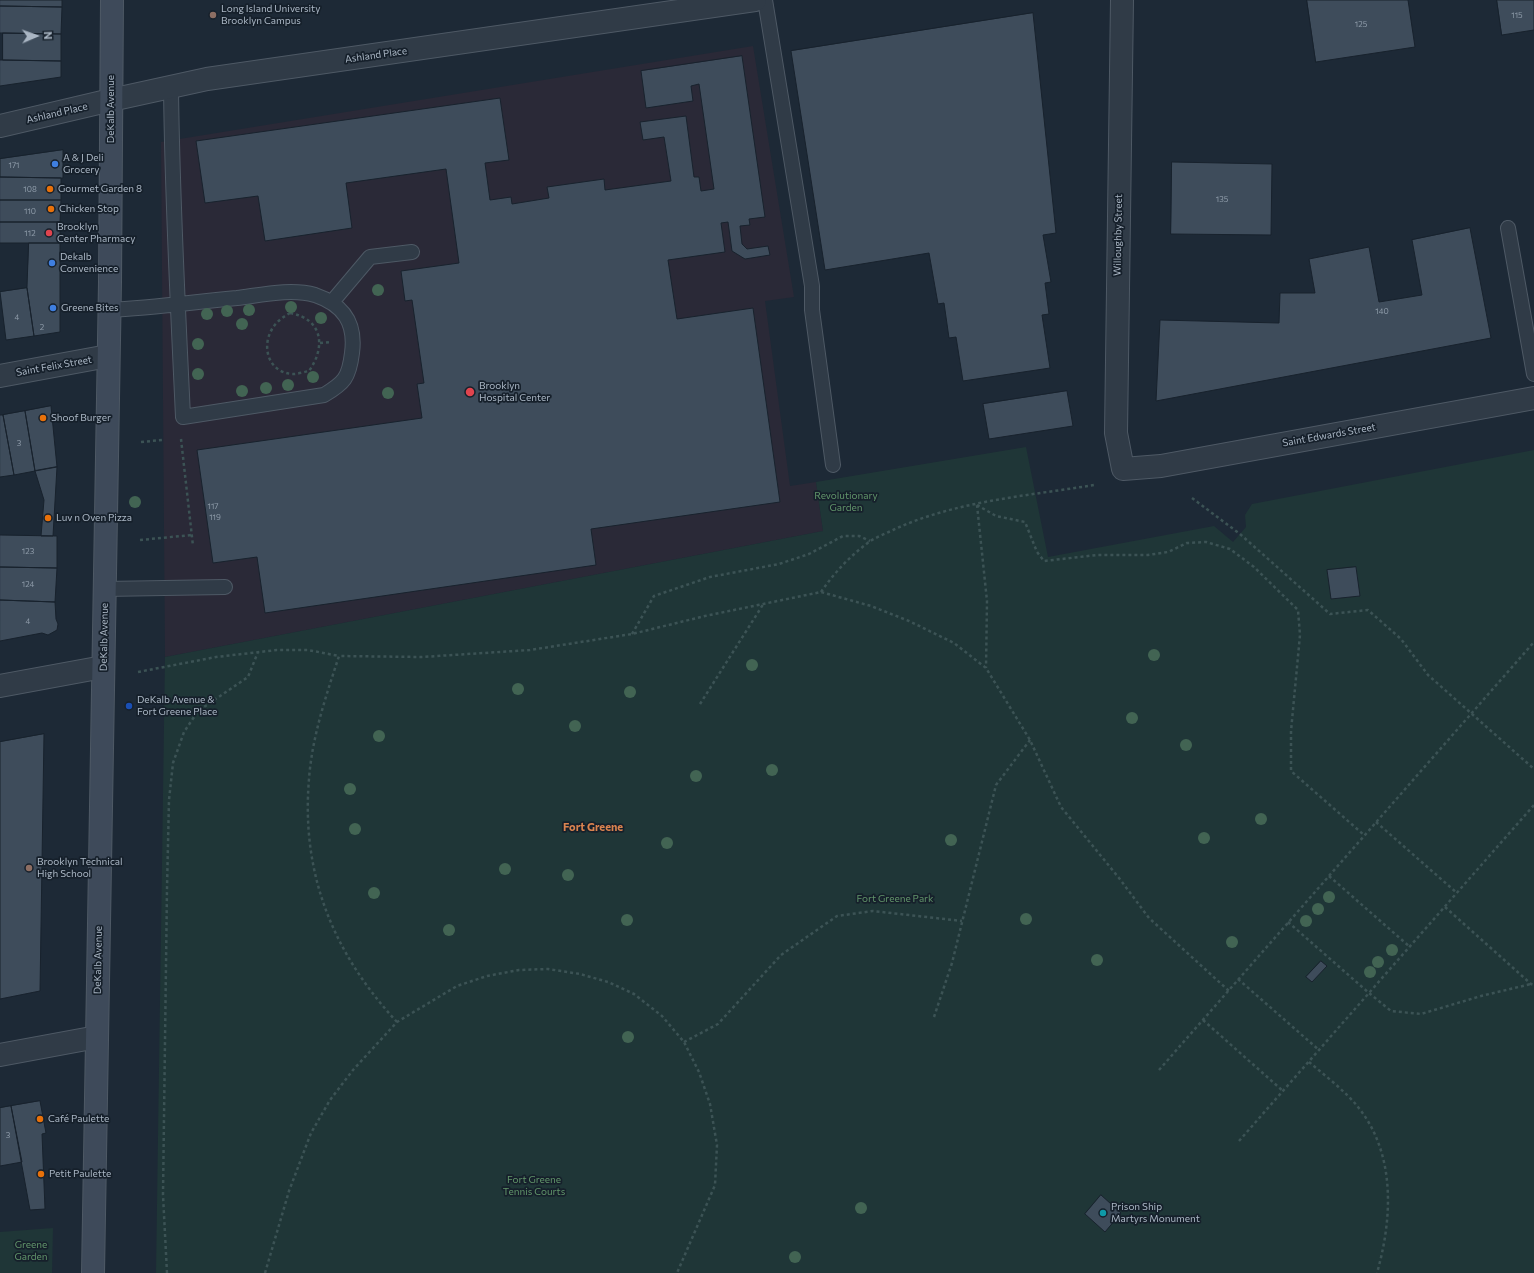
<!DOCTYPE html>
<html>
<head>
<meta charset="utf-8">
<style>
	body { margin:0 }
	#map { position:relative; width:1534px; height:1273px; overflow:hidden; background:#1d2936; font-family:Commissioner,sans-serif }
	canvas { display:block }
	.north { position:absolute; left:16px; top:16px; width:40px; height:40px; -webkit-text-stroke:3px #16202b; paint-order:stroke; rotate:88deg; font-size:11px; font-weight:700; line-height:16px; text-align:center; color:#aab6c4 }
	.north::after { content:''; display:block; margin:auto; width:14px; height:18px; background:#aab6c4; clip-path:polygon(50% 0,100% 100%,50% 72%,0 100%) }
</style>
</head>
<body>
<div id="map">
<canvas width="1534" height="1273"></canvas>
<div class="north">N</div>
</div>
<script>
const context = document.querySelector('canvas').getContext('2d');
context.lineJoin = 'round';
function paint(path, color) {
  context.fillStyle = color;
  context.fill(path, 'evenodd');
}
function trace(path, color, width, dash) {
  context.strokeStyle = color;
  context.lineWidth = width;
  context.lineCap = dash ? 'butt' : 'round';
  context.setLineDash(dash || []);
  context.stroke(path);
}
function label(font, color, halo, rows, align = 'center') {
  context.font = font + ' Commissioner,sans-serif';
  context.lineWidth = 3.5;
  context.setLineDash([]);
  context.textBaseline = 'middle';
  context.strokeStyle = halo;
  context.fillStyle = color;
  for (const [text, x, y, turn = 0] of rows) {
    context.save();
    context.translate(x, y);
    context.rotate((+turn || 0) * Math.PI / 180);
    context.textAlign = isNaN(turn) ? turn : align;
    if (halo) context.strokeText(text, 0, 0);
    context.fillText(text, 0, 0);
    context.restore();
  }
}
paint(new Path2D(`
	M 753,46 L 794,297 L 765,301 L 790,486 L 816,482 L 823,531 L 165,657 L 161,142 Z`), '#2a2937');
paint(new Path2D(`
	M 1026,447 L 1048,557 L 1214,526 L 1233,542 L 1246,527 L 1245,515 L 1252,504 L 1534,450 L 1534,1273 L 156,1273 L 165,657 L 823,531 L 816,482 Z
	M 53,1228 L 52,1273 L 0,1273 L 0,1232 Z`), '#1f3637');
const building = new Path2D(`
	M 0,0 L 62,0 L 62,7 L 0,6 Z
	M 1307,0 L 1408,0 L 1415,47 L 1316,62 Z
	M 1497,0 L 1534,0 L 1534,30 L 1502,35 Z
	M 0,6 L 62,7 L 61,34 L 0,33 Z
	M 1033,13 L 1056,233 L 1043,235 L 1051,282 L 1045,283 L 1049,314 L 1042,315 L 1050,368 L 963,381 L 956,337 L 949,338 L 944,303 L 938,304 L 929,253 L 825,270 L 791,51 Z
	M 3,33 L 61,34 L 61,61 L 3,60 Z
	M 742,56 L 765,217 L 749,219 L 750,225 L 740,226 L 742,244 L 747,249 L 768,246 L 770,255 L 745,259 L 732,251 L 728,222 L 721,223 L 725,252 L 668,260 L 677,319 L 753,308 L 780,502 L 591,529 L 596,565 L 265,613 L 257,557 L 213,563 L 197,450 L 422,418 L 417,384 L 424,383 L 412,300 L 405,301 L 401,271 L 459,263 L 446,169 L 346,183 L 352,228 L 265,241 L 258,196 L 205,203 L 196,141 L 500,98 L 509,160 L 485,163 L 490,200 L 511,197 L 512,204 L 549,198 L 547,187 L 604,179 L 605,190 L 671,181 L 664,137 L 643,140 L 640,122 L 686,116 L 694,177 L 699,177 L 701,191 L 714,189 L 699,84 L 691,86 L 693,101 L 646,108 L 641,71 Z
	M 0,60 L 61,61 L 61,77 L 0,86 Z
	M 63,150 L 63,178 L 0,177 L 0,159 Z
	M 1172,162 L 1272,164 L 1271,235 L 1171,234 Z
	M 0,177 L 61,178 L 61,200 L 0,200 Z
	M 0,200 L 61,200 L 60,222 L 0,222 Z
	M 0,222 L 60,222 L 60,243 L 0,243 Z
	M 1470,228 L 1491,338 L 1156,401 L 1160,320 L 1279,323 L 1280,293 L 1315,293 L 1309,259 L 1369,247 L 1379,302 L 1422,295 L 1412,240 Z
	M 29,243 L 60,243 L 60,332 L 34,336 L 27,288 Z
	M 27,288 L 34,336 L 6,340 L 0,292 Z
	M 1067,391 L 1073,426 L 989,439 L 983,404 Z
	M 51,406 L 57,467 L 35,471 L 25,411 Z
	M 25,411 L 35,471 L 14,475 L 3,415 Z
	M 0,415 L 3,415 L 14,475 L 0,477 Z
	M 57,467 L 53,536 L 41,536 L 44,500 L 35,471 Z
	M 0,535 L 57,536 L 57,568 L 0,567 Z
	M 0,567 L 57,568 L 55,602 L 0,600 Z
	M 1356,567 L 1360,596 L 1331,599 L 1327,570 Z
	M 0,600 L 55,602 L 56,619 L 58,624 L 57,630 L 48,635 L 42,633 L 0,641 Z
	M 44,734 L 40,991 L 0,999 L 0,742 Z
	M 1321,961 L 1327,966 L 1312,982 L 1306,977 Z
	M 40,1101 L 46,1133 L 42,1134 L 45,1209 L 30,1210 L 11,1106 Z
	M 11,1106 L 22,1162 L 0,1166 L 0,1108 Z
	M 1101,1195 L 1121,1213 L 1105,1232 L 1085,1214 Z`);
paint(building, '#3e4c5b');
trace(building, '#18222d', 1);
const service = new Path2D(`
	M 765,0 L 812,286 L 812,310 L 833,465
	M 1508,228 L 1534,374
	M 332,302 L 370,257 L 412,252
	M 109,310 C 152,308 194,302 237,298 C 261,295 291,288 315,295 C 344,305 356,323 352,353 C 349,378 344,383 324,395 L 183,417 C 178,307 172,197 171,86
	M 104,589 L 225,587`);
const minor = new Path2D(`
	M 1122,0 L 1116,433 L 1123,469 L 1161,466 L 1534,398
	M 0,126 L 111,100
	M 0,376 L 108,356
	M 0,686 L 103,667
	M 0,1055 L 97,1037`);
const tertiary = new Path2D(`
	M 111,100 L 207,79 L 755,0`);
const secondary = new Path2D(`
	M 93,1273 L 110,282 L 112,0`);
trace(service, '#4e5965', 16);
trace(minor, '#4e5965', 24);
trace(tertiary, '#4e5965', 24);
trace(secondary, '#4e5965', 24);
trace(new Path2D(`
	M 290,313 C 323,319 326,347 309,371 C 304,372 298,374 293,374 C 269,373 261,348 272,329 C 276,322 283,317 290,313 Z
	M 320,343 L 331,342
	M 181,439 L 193,546
	M 141,442 L 162,440
	M 1192,498 L 1240,534 L 1330,614 L 1368,610 L 1401,639 L 1428,675 L 1534,769
	M 977,505 L 996,516 L 1025,522 L 1037,552 L 1044,561 L 1097,555 L 1148,555 L 1168,552 L 1187,543 L 1206,542 L 1230,549 L 1254,567 L 1298,610 L 1300,635 L 1291,731 L 1291,771 L 1364,835
	M 977,505 L 987,601 L 986,668
	M 140,540 L 192,535
	M 821,592 C 834,573 850,556 869,542 C 876,537 885,534 893,530 C 955,501 1027,496 1094,485
	M 632,634 L 654,596 L 710,577 L 779,564 L 809,554 L 843,536 L 859,536 L 870,541
	M 138,672 L 216,657 L 277,650 L 308,650 L 339,656
	M 700,704 L 764,603
	M 1376,822 L 1457,893
	M 1329,876 L 1410,947
	M 1445,907 L 1531,984 L 1534,985
	M 1288,922 L 1369,993 L 1391,1011 L 1421,1014 L 1481,996 L 1531,984
	M 1238,979 L 1319,1050
	M 934,1017 L 952,963 L 996,785 L 1030,740
	M 1203,1020 L 1283,1091
	M 397,1022 C 333,953 301,874 309,779 C 312,737 326,696 339,656 L 422,657 L 530,650 L 632,634 L 705,616 L 821,592 L 871,606 L 909,621 L 954,643 L 986,668 L 1030,740 L 1061,807 L 1119,878 L 1149,918 L 1229,991
	M 684,1042 L 718,1024 L 781,955 L 837,916 L 873,911 L 962,921
	M 1309,1062 C 1322,1073 1336,1084 1348,1096 C 1396,1143 1394,1213 1377,1273
	M 1159,1070 L 1534,642
	M 1239,1141 L 1534,805
	M 167,1273 L 163,1195 L 167,889 L 169,800 L 173,763 L 184,732 L 198,711 L 248,677 L 258,652
	M 265,1273 L 289,1191 L 311,1133 L 330,1100 L 353,1070 L 397,1022 L 457,986 L 487,976 L 519,970 L 548,969 L 580,974 L 608,982 L 634,994 L 662,1016 L 684,1042 L 699,1072 L 710,1104 L 717,1145 L 715,1185 L 677,1273`), '#3c5355', 2.5, [3, 3]);
trace(service, '#303b47', 14);
trace(minor, '#303b47', 22);
trace(tertiary, '#303b47', 22);
trace(secondary, '#3e4a5a', 22);
context.fillStyle = '#426453';
for (const [x, y] of [
	[378,290],
	[291,307],
	[249,310],
	[227,311],
	[207,314],
	[321,318],
	[242,324],
	[198,344],
	[198,374],
	[313,377],
	[288,385],
	[266,388],
	[242,391],
	[388,393],
	[135,502],
	[1154,655],
	[752,665],
	[518,689],
	[630,692],
	[1132,718],
	[575,726],
	[379,736],
	[1186,745],
	[772,770],
	[696,776],
	[350,789],
	[1261,819],
	[355,829],
	[1204,838],
	[951,840],
	[667,843],
	[505,869],
	[568,875],
	[374,893],
	[1329,897],
	[1318,909],
	[1026,919],
	[627,920],
	[1306,921],
	[449,930],
	[1232,942],
	[1392,950],
	[1097,960],
	[1378,962],
	[1370,972],
	[628,1037],
	[861,1208],
	[795,1257]
]) {
  context.beginPath();
  context.arc(x, y, 6, 0, 2 * Math.PI);
  context.fill();
}
for (const [x, y, r, color] of [
	[213,15,4,"#8d6e63"],
	[55,164,4,"#3f7fe0"],
	[50,189,4,"#e8710a"],
	[51,209,4,"#e8710a"],
	[49,233,4,"#e0444e"],
	[52,263,4,"#3f7fe0"],
	[53,308,4,"#3f7fe0"],
	[470,392,5,"#e0444e"],
	[43,418,4,"#e8710a"],
	[48,518,4,"#e8710a"],
	[129,706,4,"#1a4fb4"],
	[29,868,4,"#8d6e63"],
	[40,1119,4,"#e8710a"],
	[41,1174,4,"#e8710a"],
	[1103,1213,4,"#0f9aa8"]
]) {
  const dot = new Path2D();
  dot.arc(x, y, r, 0, 2 * Math.PI);
  context.fillStyle = color;
  context.fill(dot);
  trace(dot, '#16202b', 1.5);
}
label('8px', '#8f9caa', null, [
	["115",1517,15],
	["125",1361,24],
	["171",14,165],
	["108",30,189],
	["135",1222,199],
	["110",30,211],
	["112",30,233],
	["140",1382,311],
	["4",17,317],
	["2",42,327],
	["3",19,443],
	["117",213,506],
	["119",215,517],
	["123",28,551],
	["124",28,584],
	["4",28,621],
	["3",8,1135]
]);
label('10px', '#aab6c4', '#16202b', [
	["Long Island University",221,9],
	["Brooklyn Campus",221,21],
	["A & J Deli",63,158],
	["Grocery",63,170],
	["Gourmet Garden 8",58,189],
	["Chicken Stop",59,209],
	["Brooklyn",57,227],
	["Center Pharmacy",57,239],
	["Dekalb",60,257],
	["Convenience",60,269],
	["Greene Bites",61,308],
	["Brooklyn",479,386],
	["Hospital Center",479,398],
	["Shoof Burger",51,418],
	["Luv n Oven Pizza",56,518],
	["DeKalb Avenue &",137,700],
	["Fort Greene Place",137,712],
	["Brooklyn Technical",37,862],
	["High School",37,874],
	["Café Paulette",48,1119],
	["Petit Paulette",49,1174],
	["Prison Ship",1111,1207],
	["Martyrs Monument",1111,1219]
], 'left');
label('10px', '#aab6c4', '#16202b', [
	["Ashland Place",376,55,-8],
	["DeKalb Avenue",111,109,-90],
	["Ashland Place",57,113,-13],
	["Willoughby Street",1118,235,-89],
	["Saint Felix Street",54,366,-10],
	["Saint Edwards Street",1329,435,-10],
	["DeKalb Avenue",104,637,-89],
	["DeKalb Avenue",98,960,-89]
]);
label('10px', '#61956a', '#16202b', [
	["Revolutionary",846,496],
	["Garden",846,508],
	["Fort Greene Park",895,899],
	["Fort Greene",534,1180],
	["Tennis Courts",534,1192],
	["Greene",31,1245],
	["Garden",31,1257]
]);
label('bold 11px', '#da834f', '#16202b', [
	["Fort Greene",593,827]
]);
</script>
</body>
</html>
